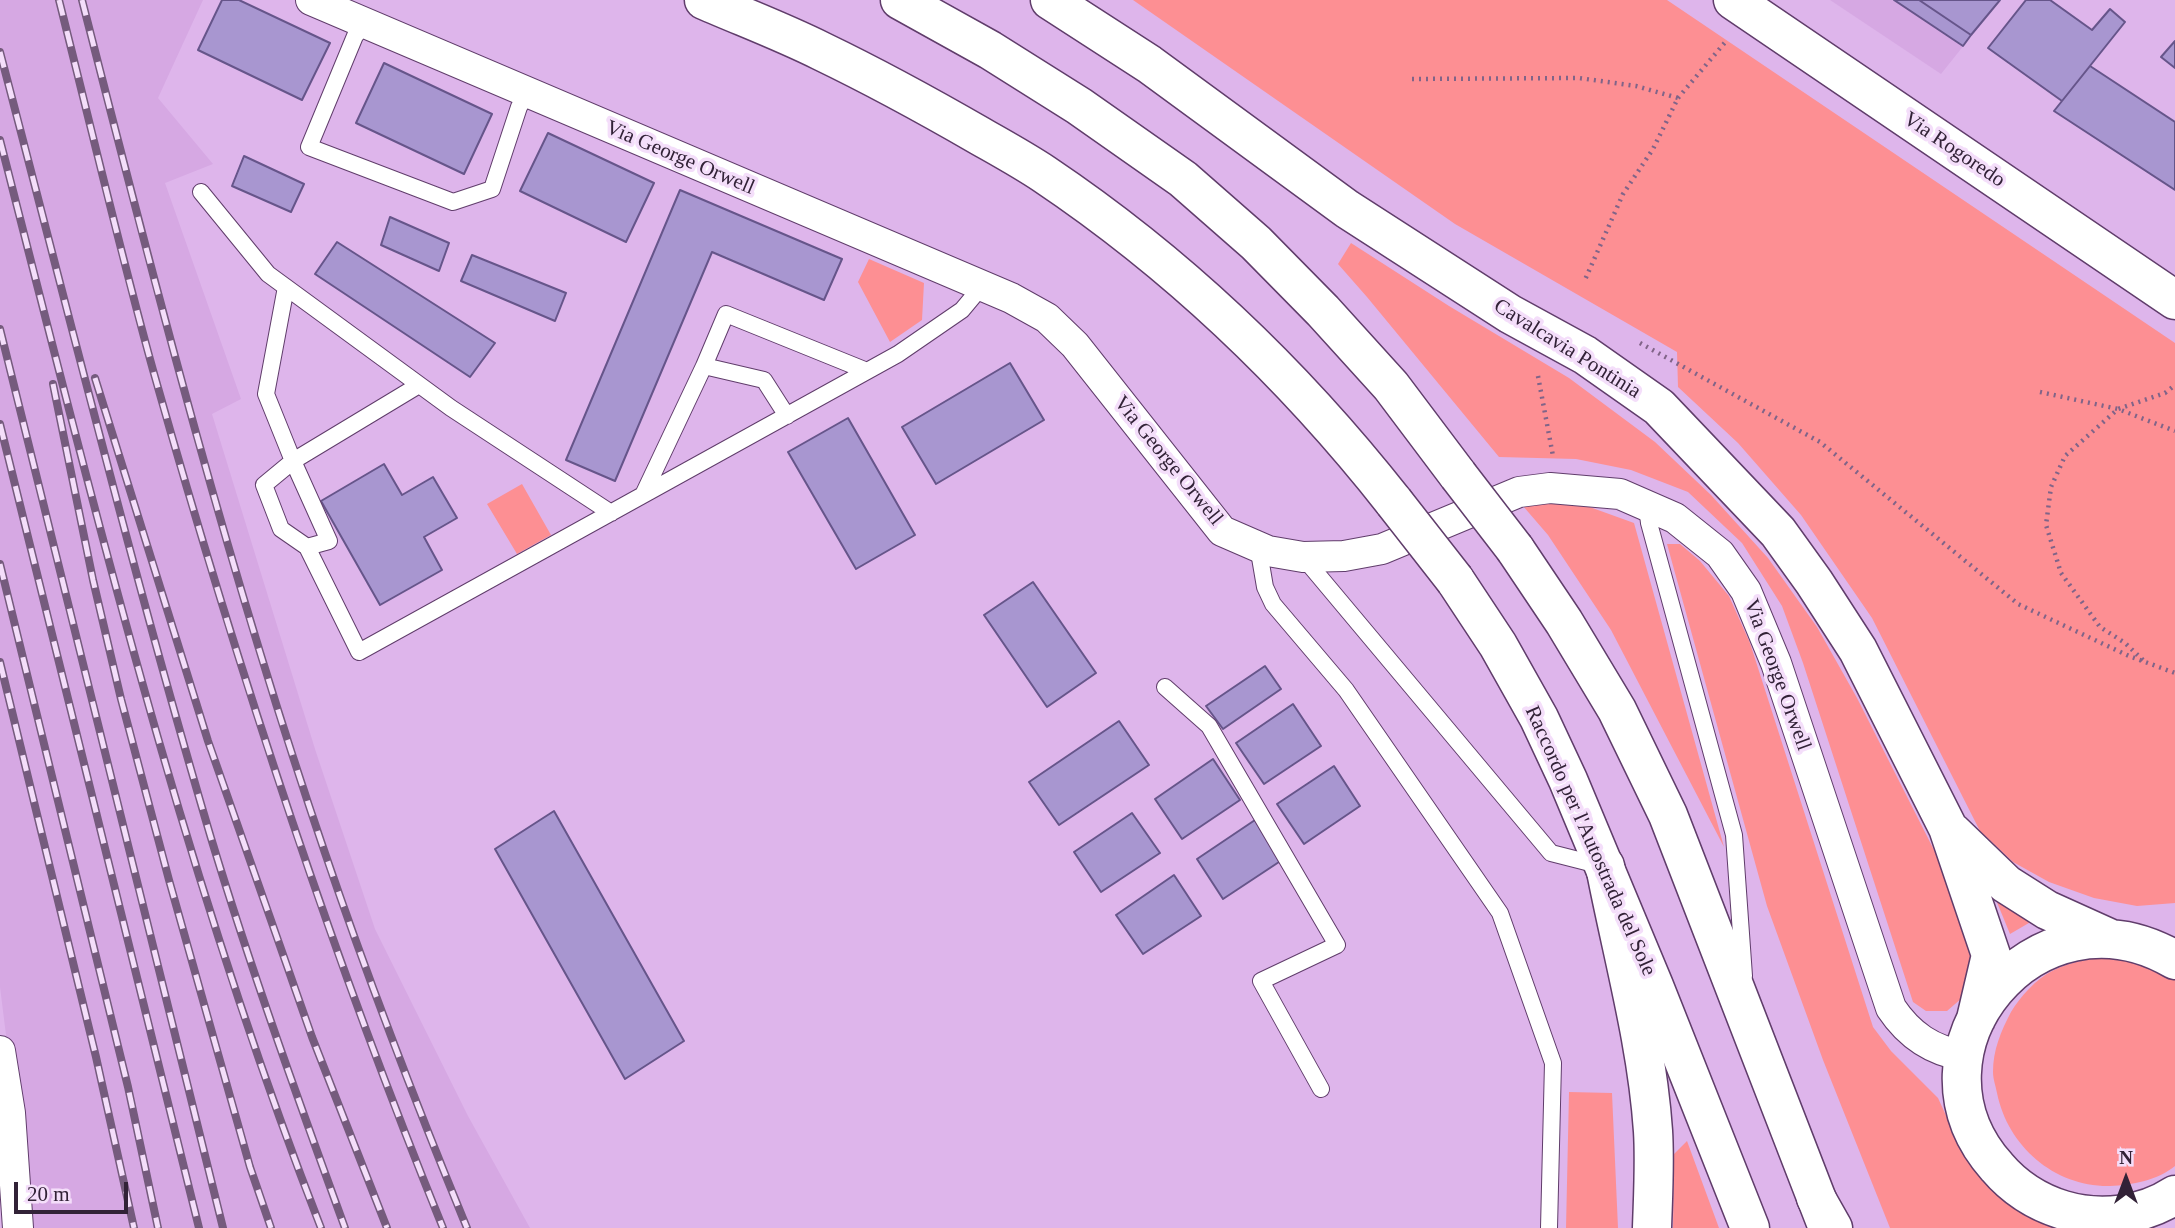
<!DOCTYPE html>
<html>
<head>
<meta charset="utf-8">
<style>
	body { margin:0 }
	#map { position:relative; width:2175px; height:1228px; overflow:hidden; background:#deb5eb; font-family:"Times New Roman",serif }
	canvas { display:block }
	.north { position:absolute; left:2091px; top:1144px; width:70px; height:70px; -webkit-text-stroke:5px #f4defa; paint-order:stroke; rotate:0deg; font-size:19px; font-weight:700; line-height:28px; text-align:center; color:#322237 }
	.north::after { content:''; display:block; margin:auto; width:24px; height:32px; background:#322237; clip-path:polygon(50% 0,100% 100%,50% 72%,0 100%) }
	.scale { position:absolute; left:14px; top:1182px; width:114px; height:32px; box-sizing:border-box; border:4px solid #322237; border-top:0; padding-left:9px; font-size:21px; line-height:24px; white-space:nowrap; color:#322237; -webkit-text-stroke:5px #f4defa; paint-order:stroke }
</style>
</head>
<body>
<div id="map">
<canvas width="2175" height="1228"></canvas>
<div class="north">N</div>
<div class="scale">20 m</div>
</div>
<script>
const context = document.querySelector('canvas').getContext('2d');
context.lineJoin = 'round';
function paint(path, color) {
  context.fillStyle = color;
  context.fill(path, 'evenodd');
}
function trace(path, color, width, dash) {
  context.strokeStyle = color;
  context.lineWidth = width;
  context.lineCap = dash ? 'butt' : 'round';
  context.setLineDash(dash || []);
  context.stroke(path);
}
function label(font, color, halo, rows, align = 'center') {
  context.font = font + ' "Times New Roman",serif';
  context.lineWidth = 7;
  context.setLineDash([]);
  context.textBaseline = 'middle';
  context.strokeStyle = halo;
  context.fillStyle = color;
  for (const [text, x, y, turn = 0] of rows) {
    context.save();
    context.translate(x, y);
    context.rotate((+turn || 0) * Math.PI / 180);
    context.textAlign = isNaN(turn) ? turn : align;
    if (halo) context.strokeText(text, 0, 0);
    context.fillText(text, 0, 0);
    context.restore();
  }
}
paint(new Path2D(`
	M 0,0 L 203,0 L 158,98 L 213,164 L 165,183 L 241,399 L 212,414 L 315,749 L 375,929 L 468,1116 L 530,1228 L 28,1228 L 20,1147 L 0,987 Z
	M 1830,0 L 2000,0 L 1941,74 Z`), '#d6a8e3');
paint(new Path2D(`
	M 1133,0 L 1667,0 L 2175,343 L 2175,903 L 2137,906 L 2094,898 L 2049,882 L 2013,862 L 1980,831 L 1872,618 L 1801,515 L 1738,443 L 1678,387 L 1677,352 L 1455,224 Z
	M 1351,243 L 1449,306 L 1569,378 L 1655,442 L 1711,495 L 1768,558 L 1817,627 L 1857,698 L 1934,850 L 1966,922 L 1973,961 L 1962,998 L 1947,1011 L 1926,1011 L 1913,1002 L 1803,663 L 1782,606 L 1742,543 L 1688,492 L 1631,470 L 1576,459 L 1499,457 L 1367,297 L 1338,264 Z
	M 869,259 L 924,283 L 922,320 L 890,342 L 858,282 Z
	M 522,484 L 551,535 L 517,554 L 487,504 Z
	M 1573,501 L 1634,523 L 1724,847 L 1611,630 L 1548,535 L 1523,506 Z
	M 1667,544 L 1680,544 L 1700,561 L 1729,596 L 1750,643 L 1873,1027 L 1891,1051 L 1938,1098 L 1955,1135 L 1983,1179 L 2060,1228 L 1890,1228 L 1823,1060 L 1767,906 Z
	M 1994,895 L 2034,920 L 2010,934 Z
	M 2119,956 L 2175,978 L 2175,1166 C 2158,1180 2132,1185 2110,1186 C 2055,1187 2008,1147 1997,1093 C 1996,1087 1993,1079 1993,1072 C 1993,1050 2001,1031 2011,1012 C 2020,997 2036,979 2052,971 C 2074,960 2095,958 2119,956 Z
	M 1569,1092 L 1612,1093 L 1618,1228 L 1566,1228 Z
	M 1687,1141 L 1719,1228 L 1673,1228 L 1674,1154 Z`), '#fd8f93');
const building = new Path2D(`
	M 222,0 L 239,0 L 330,43 L 302,100 L 198,50 Z
	M 1894,0 L 1919,0 L 1971,35 L 1963,46 Z
	M 1919,0 L 2000,0 L 1971,35 Z
	M 2026,0 L 2050,0 L 2092,30 L 2110,9 L 2125,22 L 2062,101 L 1988,48 Z
	M 2175,41 L 2175,68 L 2161,57 Z
	M 384,63 L 492,114 L 464,174 L 356,123 Z
	M 2090,66 L 2175,122 L 2175,190 L 2054,111 Z
	M 548,133 L 654,183 L 626,242 L 520,191 Z
	M 244,156 L 304,184 L 291,212 L 232,186 Z
	M 680,190 L 842,259 L 824,300 L 712,252 L 615,481 L 566,460 Z
	M 390,217 L 449,243 L 439,271 L 381,245 Z
	M 337,242 L 495,343 L 470,377 L 315,274 Z
	M 472,255 L 566,293 L 555,321 L 461,281 Z
	M 1010,363 L 1044,420 L 936,484 L 902,427 Z
	M 848,418 L 915,535 L 856,569 L 788,452 Z
	M 384,464 L 402,495 L 433,477 L 457,518 L 424,537 L 442,570 L 380,605 L 321,501 Z
	M 1033,582 L 1096,673 L 1047,707 L 984,615 Z
	M 1265,666 L 1281,689 L 1223,729 L 1206,706 Z
	M 1293,704 L 1321,746 L 1264,784 L 1236,743 Z
	M 1119,721 L 1149,765 L 1059,825 L 1029,782 Z
	M 1213,759 L 1240,800 L 1182,839 L 1155,799 Z
	M 1334,766 L 1360,806 L 1304,844 L 1277,804 Z
	M 554,811 L 684,1041 L 625,1079 L 495,849 Z
	M 1132,813 L 1160,853 L 1101,892 L 1074,852 Z
	M 1255,820 L 1282,860 L 1223,899 L 1197,859 Z
	M 1174,875 L 1201,916 L 1143,954 L 1116,915 Z`);
paint(building, '#a896d0');
trace(building, '#66558a', 2);
const service = new Path2D(`
	M 365,23 L 355,36 L 309,147 L 453,202 L 492,189 L 519,107 L 527,93
	M 201,192 L 268,274 L 451,408 L 611,513
	M 286,287 L 266,394 L 293,461 L 264,485 L 281,529 L 307,547 L 329,541 L 293,461 L 419,385
	M 787,416 L 764,380 L 704,366 L 726,314 L 867,371
	M 643,495 L 704,366
	M 1647,506 L 1649,523 L 1734,835 L 1744,976
	M 1258,546 L 1265,587 L 1273,604 L 1346,690 L 1500,913 L 1553,1063 L 1549,1228
	M 307,547 L 359,652 L 898,354 L 962,310 L 982,286
	M 1303,557 L 1551,853 L 1602,866
	M 1165,687 L 1209,726 L 1337,945 L 1261,981 L 1321,1089`);
const minor = new Path2D(`
	M 311,0 L 1011,298 L 1047,318 L 1075,345 L 1222,531 L 1268,551 L 1303,557 L 1344,556 L 1382,549 L 1519,492 L 1550,488 L 1620,494 L 1675,518 L 1720,554 L 1746,591 L 1776,663 L 1891,1008 C 1909,1035 1932,1051 1965,1056
	M 0,1051 L 10,1113 L 18,1228`);
const tertiary = new Path2D(`
	M 1050,0 L 1149,64 L 1347,209 L 1510,314 L 1585,355 L 1659,407 L 1778,532 L 1814,582 L 1858,650 L 1948,828 L 1991,955 L 1976,1019
	M 1733,0 L 2175,300
	M 1952,832 L 2006,884 L 2047,910 L 2109,938
	M 2175,960 C 2036,878 1894,1052 1997,1167 C 2014,1187 2037,1202 2063,1210 C 2100,1221 2143,1216 2175,1195`);
const trunk = new Path2D(`
	M 704,0 C 743,17 783,32 821,51 C 875,77 928,106 980,136 C 1001,148 1023,160 1044,174 C 1178,264 1294,375 1394,502
	M 900,0 L 990,50 L 1079,106 L 1183,179 L 1256,243 L 1323,311 L 1391,386 L 1458,475
	M 1515,549 L 1564,622 L 1617,710 L 1668,815 L 1828,1228
	M 1455,580 L 1498,645 L 1539,718 L 1568,780 L 1654,986 L 1750,1228`);
const motorway = new Path2D(`
	M 1605,866 C 1622,954 1647,1042 1653,1131 C 1655,1163 1653,1196 1652,1228
	M 1816,1198 L 1833,1228
	M 2111,1228 L 2121,1215`);
trace(service, '#603d6b', 18);
trace(minor, '#603d6b', 32);
trace(tertiary, '#603d6b', 41);
trace(trunk, '#603d6b', 41);
trace(motorway, '#603d6b', 41);
trace(new Path2D(`
	M 1412,79 L 1579,78 L 1636,86 L 1678,98 L 1653,149 L 1623,194 L 1584,282
	M 1678,98 L 1727,40
	M 1640,343 L 1820,442 L 2018,604 L 2129,656 L 2175,673
	M 1538,376 L 1553,456
	M 2040,392 L 2118,409 L 2175,431
	M 2143,660 L 2125,643 L 2100,627 L 2061,573 L 2046,525 L 2051,487 L 2065,456 L 2118,409 L 2165,393 L 2175,385`), '#806488', 4.5, [2, 5]);
trace(service, '#fff', 16);
trace(minor, '#fff', 30);
trace(tertiary, '#fff', 38);
trace(trunk, '#fff', 38);
trace(motorway, '#fff', 38);
const rail = new Path2D(`
	M 59,0 C 90,123 119,247 153,370 C 235,661 329,948 443,1228
	M 82,0 C 155,286 229,573 325,853 C 368,979 416,1104 467,1228
	M 0,52 C 69,315 134,578 211,838 C 251,970 298,1099 345,1228
	M 0,140 C 94,506 183,875 321,1228
	M 0,329 L 223,1228
	M 95,378 L 208,741 L 312,1037 L 387,1228
	M 53,384 L 93,580 L 121,699 L 169,880 L 250,1167 L 271,1228
	M 0,424 L 199,1228
	M 0,564 L 128,1087 L 158,1228
	M 0,662 L 96,1057 L 134,1228`);
trace(rail, '#755b7d', 8);
trace(rail, '#f4defa', 5, [16]);
const trunkBridge = new Path2D(`
	M 1458,475 L 1515,549
	M 1394,502 L 1455,580`);
trace(trunkBridge, '#603d6b', 41, []);
trace(trunkBridge, '#fff', 38);
label('21px', '#322237', '#f4defa', [
	["Via Rogoredo",1954,150,34],
	["Via George Orwell",680,158,23],
	["Cavalcavia Pontinia",1567,349,32],
	["Via George Orwell",1168,461,51],
	["Via George Orwell",1777,675,70],
	["Raccordo per l'Autostrada del Sole",1590,841,66]
]);
</script>
</body>
</html>
